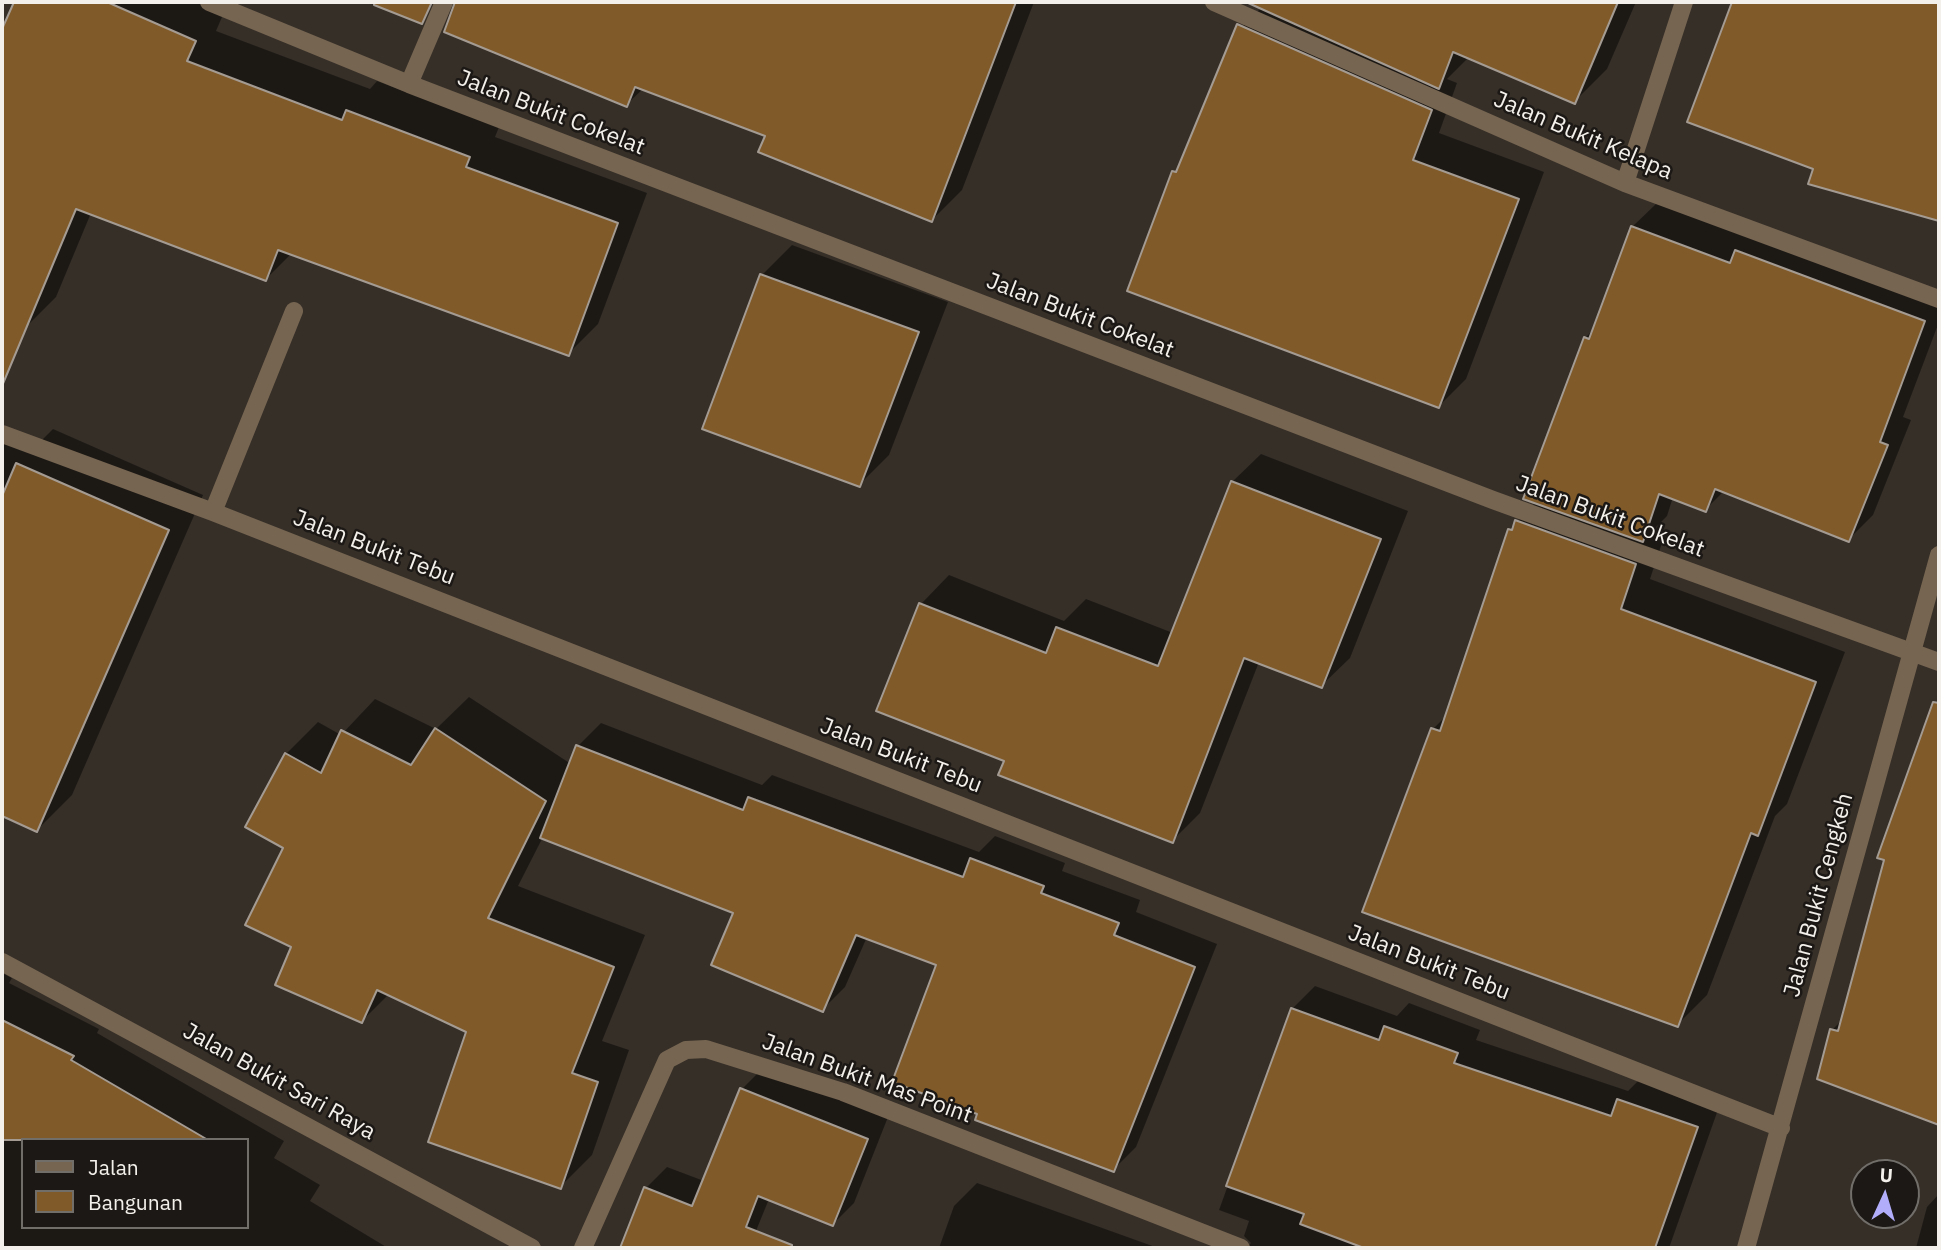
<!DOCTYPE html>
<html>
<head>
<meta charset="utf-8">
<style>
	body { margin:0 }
	#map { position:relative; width:1941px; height:1250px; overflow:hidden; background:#362f28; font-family:"IBM Plex Sans",sans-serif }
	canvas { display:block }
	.frame { position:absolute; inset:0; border:4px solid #f3efea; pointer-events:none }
	.legend { position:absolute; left:21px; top:1138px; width:228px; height:91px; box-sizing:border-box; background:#1b1815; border:2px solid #716e6a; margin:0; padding:9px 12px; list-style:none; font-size:21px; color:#f3efea }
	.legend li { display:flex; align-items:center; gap:14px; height:35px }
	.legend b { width:35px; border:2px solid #716e6a }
	.north { position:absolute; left:1850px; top:1159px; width:70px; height:70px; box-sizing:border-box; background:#1b1815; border:2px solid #716e6a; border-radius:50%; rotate:4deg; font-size:19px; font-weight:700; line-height:28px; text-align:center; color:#f3efea }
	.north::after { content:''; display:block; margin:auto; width:24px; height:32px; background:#b1adfa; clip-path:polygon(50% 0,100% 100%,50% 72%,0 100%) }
</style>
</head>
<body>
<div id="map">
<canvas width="1941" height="1250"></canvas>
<div class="frame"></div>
<ul class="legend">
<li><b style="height:9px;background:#766551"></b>Jalan</li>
<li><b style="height:19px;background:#815a29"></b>Bangunan</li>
</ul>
<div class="north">U</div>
</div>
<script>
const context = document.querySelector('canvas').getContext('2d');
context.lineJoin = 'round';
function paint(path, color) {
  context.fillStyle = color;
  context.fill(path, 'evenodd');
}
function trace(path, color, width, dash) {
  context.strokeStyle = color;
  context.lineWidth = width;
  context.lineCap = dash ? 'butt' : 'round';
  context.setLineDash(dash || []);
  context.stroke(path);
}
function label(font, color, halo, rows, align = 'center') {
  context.font = font + ' "IBM Plex Sans",sans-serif';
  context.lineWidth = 5;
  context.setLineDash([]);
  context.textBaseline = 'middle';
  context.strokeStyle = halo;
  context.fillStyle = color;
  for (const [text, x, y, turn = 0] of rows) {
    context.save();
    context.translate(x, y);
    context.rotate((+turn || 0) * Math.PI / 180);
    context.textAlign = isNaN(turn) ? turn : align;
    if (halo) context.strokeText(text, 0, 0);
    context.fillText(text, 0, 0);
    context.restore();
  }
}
paint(new Path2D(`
	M 16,2 L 205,2 L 225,10 L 216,31 L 370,89 L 377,81 L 499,127 L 495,137 L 647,193 L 598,324 L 568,354 L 292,253 L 266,279 L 91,213 L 56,297 L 26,327 L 2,317 L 2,34 Z
	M 463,2 L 1034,2 L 962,190 L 932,220 L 767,135 L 644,88 L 626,105 L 450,33 Z
	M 1275,2 L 1636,2 L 1607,69 L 1574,102 L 1469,57 L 1447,79 L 1457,83 L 1439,133 L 1544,172 L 1466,379 L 1439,406 L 1174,172 L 1180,165 L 1233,36 L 1260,9 L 1270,13 Z
	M 1734,2 L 1939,2 L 1939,220 L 1810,183 L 1815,168 L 1689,120 Z
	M 1657,203 L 1939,293 L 1939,322 L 1903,417 L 1911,420 L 1873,515 L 1848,540 L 1724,491 L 1705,510 L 1673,497 L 1667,516 L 1653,530 L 1665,534 L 1650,579 L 1845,652 L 1787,804 L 1775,816 L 1707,995 L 1677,1025 L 1365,911 L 1433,729 L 1448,714 L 1510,529 L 1536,502 L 1585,338 L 1595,328 L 1632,227 Z
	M 792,245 L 948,302 L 889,455 L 859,485 L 762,275 Z
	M 53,429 L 203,495 L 72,795 L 37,830 L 2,814 L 2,434 L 35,447 Z
	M 1261,454 L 1408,511 L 1350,658 L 1321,686 L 1259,662 L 1200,813 L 1172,841 L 1006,760 L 878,710 L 921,604 L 949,575 L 1064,621 L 1086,599 L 1173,633 L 1232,482 Z
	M 469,697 L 571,764 L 578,746 L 601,723 L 762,785 L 772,775 L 979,852 L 995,836 L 1065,863 L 1062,871 L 1140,900 L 1136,912 L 1217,944 L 1136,1147 L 1113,1170 L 979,1113 L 939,964 L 867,937 L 845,987 L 823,1009 L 735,912 L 543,837 L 518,886 L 645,935 L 602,1041 L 629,1050 L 592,1155 L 560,1187 L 469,1031 L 389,994 L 362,1021 L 294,946 L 285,847 L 286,754 L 318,722 L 341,735 L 375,699 L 436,729 Z
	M 1939,707 L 1939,1123 L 1819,1078 L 1832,1030 L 1843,1019 L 1929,717 Z
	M 2,973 L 12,978 L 9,983 L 99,1029 L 97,1033 L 284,1141 L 274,1158 L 320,1185 L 310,1201 L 388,1248 L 2,1248 ZM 23,1140 L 247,1140 L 247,1227 L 23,1227 Z
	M 1315,986 L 1397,1016 L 1409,1003 L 1480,1030 L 1476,1040 L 1628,1091 L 1642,1077 L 1720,1104 L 1669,1248 L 1246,1248 L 1251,1243 L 1244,1236 L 1249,1221 L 1219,1210 L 1292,1009 Z
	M 763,1068 L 888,1117 L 854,1203 L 833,1224 L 769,1199 L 749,1248 L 622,1248 L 646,1188 L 667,1167 L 704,1181 L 742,1089 Z
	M 977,1183 L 1158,1248 L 939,1248 L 954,1206 Z
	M 1939,1194 L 1939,1248 L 1916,1248 L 1927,1207 Z`), '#0007');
const building = new Path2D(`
	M 14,2 L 107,2 L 196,41 L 187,61 L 342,120 L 346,110 L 470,157 L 466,167 L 618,223 L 569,356 L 278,250 L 266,281 L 76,209 L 2,386 L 2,29 Z
	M 374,2 L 432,2 L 422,24 L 374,5 Z
	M 455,2 L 1016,2 L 932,222 L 758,152 L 765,136 L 635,87 L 627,107 L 444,32 Z
	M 1246,2 L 1618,2 L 1575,104 L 1453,52 L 1439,89 Z
	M 1732,2 L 1939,2 L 1939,221 L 1808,184 L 1813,169 L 1687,122 Z
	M 1237,24 L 1432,110 L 1413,160 L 1519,199 L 1439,408 L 1127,291 L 1172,171 L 1176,172 Z
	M 1631,226 L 1730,263 L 1735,250 L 1925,321 L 1880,442 L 1888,445 L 1849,542 L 1715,489 L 1706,512 L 1659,494 L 1643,542 L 1523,499 L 1584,337 L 1589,339 Z
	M 760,274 L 919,332 L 860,487 L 702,429 Z
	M 16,463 L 169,530 L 37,832 L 2,816 L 2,496 Z
	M 1231,481 L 1381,539 L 1322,688 L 1244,658 L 1173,843 L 998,775 L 1004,761 L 876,711 L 919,603 L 1046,653 L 1056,627 L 1158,666 Z
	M 1515,520 L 1636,564 L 1621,609 L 1816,682 L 1758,836 L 1751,833 L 1678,1027 L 1362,912 L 1431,728 L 1440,731 L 1508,529 L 1512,530 Z
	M 1933,702 L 1939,703 L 1939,1125 L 1817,1079 L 1830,1029 L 1838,1031 L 1884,860 L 1877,858 Z
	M 435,728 L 546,801 L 488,918 L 614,967 L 572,1073 L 598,1082 L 561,1189 L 428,1142 L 466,1032 L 377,990 L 362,1023 L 275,985 L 291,947 L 245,925 L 283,848 L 245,827 L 285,753 L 321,773 L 341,730 L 411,765 Z
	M 576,745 L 743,810 L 748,797 L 963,877 L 970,858 L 1044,886 L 1041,893 L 1119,923 L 1114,935 L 1195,967 L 1114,1172 L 975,1120 L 977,1114 L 892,1082 L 936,965 L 856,935 L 823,1012 L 711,965 L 733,913 L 540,838 Z
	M 1291,1008 L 1379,1040 L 1384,1026 L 1458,1053 L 1454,1063 L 1611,1116 L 1617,1099 L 1698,1127 L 1655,1248 L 1364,1248 L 1300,1224 L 1304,1214 L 1226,1186 Z
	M 2,1020 L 74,1056 L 71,1060 L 208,1140 L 2,1140 Z
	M 740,1088 L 868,1139 L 833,1226 L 758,1196 L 746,1227 L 792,1245 L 792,1248 L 620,1248 L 644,1187 L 692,1206 Z`);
paint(building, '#815a29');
trace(building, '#a49c93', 2);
trace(new Path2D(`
	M 209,2 L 409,84 L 1493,500 L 1939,662
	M 1214,2 L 1625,183 L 1939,299
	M 409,84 L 444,2
	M 1625,183 L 1684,2
	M 2,434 L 213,512 L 1781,1128
	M 213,512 L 294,311
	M 2,962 L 532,1248
	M 583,1248 L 667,1060 L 686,1050 L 706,1049 L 843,1092 L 1241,1248
	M 1746,1248 L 1939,555`), '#766551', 18);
label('23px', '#f3efea', '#1b1815', [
	["Jalan Bukit Cokelat",551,113,21],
	["Jalan Bukit Kelapa",1583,136,23],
	["Jalan Bukit Cokelat",1080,316,21],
	["Jalan Bukit Cokelat",1610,517,20],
	["Jalan Bukit Tebu",374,548,21],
	["Jalan Bukit Tebu",901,756,21],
	["Jalan Bukit Cengkeh",1819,895,-75],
	["Jalan Bukit Tebu",1429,963,21],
	["Jalan Bukit Mas Point",867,1079,20],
	["Jalan Bukit Sari Raya",279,1082,29]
]);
</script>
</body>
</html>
